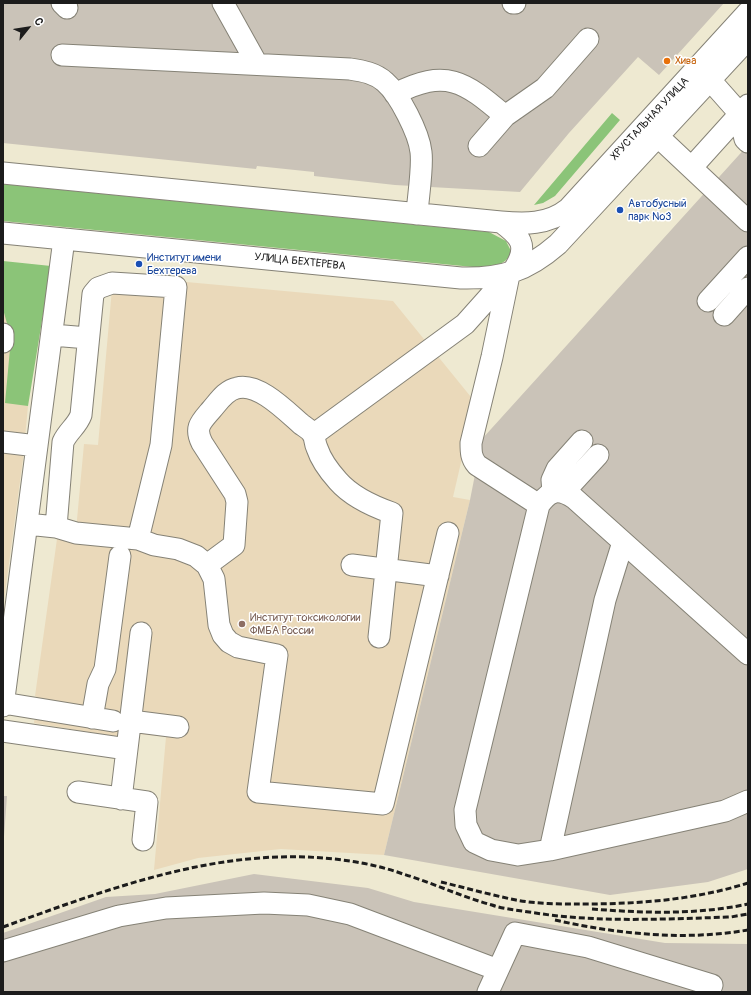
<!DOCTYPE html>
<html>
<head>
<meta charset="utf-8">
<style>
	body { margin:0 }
	#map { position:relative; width:751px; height:995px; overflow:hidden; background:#eee9d1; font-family:Pangolin,sans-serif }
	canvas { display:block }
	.frame { position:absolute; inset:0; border:4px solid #1c1c1c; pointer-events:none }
	.north { position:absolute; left:8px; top:8px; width:40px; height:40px; -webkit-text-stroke:3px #fff; paint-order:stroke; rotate:60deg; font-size:11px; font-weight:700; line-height:16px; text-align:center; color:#1c1c1c }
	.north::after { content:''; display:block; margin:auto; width:14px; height:18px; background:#1c1c1c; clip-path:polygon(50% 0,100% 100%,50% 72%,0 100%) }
</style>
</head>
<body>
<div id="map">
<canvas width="751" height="995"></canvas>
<div class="frame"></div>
<div class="north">С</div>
</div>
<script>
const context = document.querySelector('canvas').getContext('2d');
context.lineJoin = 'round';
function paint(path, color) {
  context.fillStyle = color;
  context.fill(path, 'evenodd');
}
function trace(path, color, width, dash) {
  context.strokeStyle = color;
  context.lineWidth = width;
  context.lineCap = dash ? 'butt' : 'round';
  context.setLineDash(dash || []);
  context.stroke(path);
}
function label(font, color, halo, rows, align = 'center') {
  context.font = font + ' Pangolin,sans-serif';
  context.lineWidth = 3;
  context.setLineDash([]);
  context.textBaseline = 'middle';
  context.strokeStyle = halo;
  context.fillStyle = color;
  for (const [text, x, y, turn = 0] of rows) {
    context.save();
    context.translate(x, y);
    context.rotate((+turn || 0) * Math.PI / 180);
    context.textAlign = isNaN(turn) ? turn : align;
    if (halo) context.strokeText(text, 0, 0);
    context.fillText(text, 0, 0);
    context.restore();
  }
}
paint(new Path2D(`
	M 3,261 L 28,406 L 23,459 L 3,608 Z
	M 143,278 L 393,301 L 475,402 L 453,497 L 470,500 L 384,855 L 281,849 L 198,858 L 154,870 L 166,737 L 138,734 L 118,737 L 34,723 L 37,697 L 35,696 L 57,539 L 75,541 L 84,444 L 98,445 L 112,289 Z`), '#ead9ba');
paint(new Path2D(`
	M 3,3 L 724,3 L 659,75 L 638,57 L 569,133 L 520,192 L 395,185 L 314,176 L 314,172 L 257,166 L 256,169 L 3,143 Z
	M 748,145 L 748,869 L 708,882 L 610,895 L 384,855 L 470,500 L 482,439 Z
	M 3,796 L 7,796 L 3,850 Z
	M 254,874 L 368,888 L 414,902 L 665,943 L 748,944 L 748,992 L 3,992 L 3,933 L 106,897 L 155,894 Z`), '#cac3b8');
paint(new Path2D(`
	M 612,113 L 620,120 L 555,196 L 543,203 L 534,205 Z
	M 3,184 L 489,232 L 506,241 L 511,251 C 507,268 487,267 473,267 L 3,221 Z
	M 3,261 L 51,266 L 28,406 L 5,403 L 11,338 L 3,309 Z`), '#8bc478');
const minor = new Path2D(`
	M 62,3 L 67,8
	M 223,3 L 257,64
	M 513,3 L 515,3
	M 62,55 L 350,69 C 363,71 375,73 385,82 C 399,94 419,133 421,152 C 423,168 418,197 417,214
	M 700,71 L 710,80 L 748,123
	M 395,94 C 446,68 464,81 505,116
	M 739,114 L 745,139 L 748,142
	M 649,128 L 748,221
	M 479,146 L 505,116 L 545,88 L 588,39
	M 692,167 L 748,105
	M 3,173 L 501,222 C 524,224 548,225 568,209 L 748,12
	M 3,233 L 461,278 C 502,279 527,271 558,244 L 748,39
	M 509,275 L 492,357 L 471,443 C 471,452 471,458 477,465 L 539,505
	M 708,301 L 748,257
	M 724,315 L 748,288
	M 3,334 L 3,342
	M 52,335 L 88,338
	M 313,435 L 465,324 L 515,268 C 529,245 520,236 501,222
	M 3,442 L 37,446
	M 553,492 L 552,480 L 557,469 L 582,441
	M 564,492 L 598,455
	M 27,524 L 56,527 L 76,533 L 138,539 L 154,545 L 178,549 L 196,556 L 207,565 L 214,579 L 219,625 L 223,635 L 229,642 L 238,647 L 277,655 L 258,792 L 383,804 L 448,533
	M 56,527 L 63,442 C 68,431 77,426 81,415 L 93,294 L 98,288 L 112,283 L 176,287 L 161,445 L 138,539
	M 207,565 L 234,545 L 237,502 L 235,494 L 202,443 C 194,427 201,422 212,409 C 219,401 226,390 237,388 C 258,382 286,411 301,424 C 305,427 312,431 314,436 C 315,440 315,444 317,448 C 321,460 329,471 338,481 C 352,497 372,506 392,513 L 379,637
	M 352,565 L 438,576
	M 748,654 L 574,498 C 558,488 550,490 539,505 L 465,810 L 466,825 L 474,842 L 491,850 L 518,855 L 550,850 L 725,811 L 748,801
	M 3,703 L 113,721
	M 3,706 L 64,239
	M 92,718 L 98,684 L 105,669 L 120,556
	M 131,721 L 178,727
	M 3,731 L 127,749 L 141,633
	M 78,792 L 147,802 L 143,840
	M 121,799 L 127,749
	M 550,850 L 605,600 L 623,542
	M 3,951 L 119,916 L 166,908 L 264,903 L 308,905 L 350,914 L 498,970
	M 488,992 L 515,933 L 588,947 L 712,985 L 709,992`);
trace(minor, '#858276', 23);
trace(minor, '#fff', 21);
trace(new Path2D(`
	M 441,882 C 466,888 491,895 516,900 C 537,904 561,904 582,904 C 639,904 694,900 748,883
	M 592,909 C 643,913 697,915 748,904
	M 555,920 C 617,934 685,941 748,930
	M 3,927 C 106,890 212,849 323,858 C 350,860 378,865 403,874 C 433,883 462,897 492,905 C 503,909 516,910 529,912 C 595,923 663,919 731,917 L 748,914`), '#1c1c1c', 3, [6, 3]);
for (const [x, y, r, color] of [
	[667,61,4,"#e8710a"],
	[620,210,4,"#1a4fb4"],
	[139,264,4,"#1a4fb4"],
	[242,624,4,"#8d6e63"]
]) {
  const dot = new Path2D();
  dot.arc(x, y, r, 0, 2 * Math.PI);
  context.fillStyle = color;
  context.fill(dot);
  trace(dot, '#fff', 1.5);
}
label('11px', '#c56008', '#fff', [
	["Хива",675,61]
], 'left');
label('11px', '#1c1c1c', '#fff', [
	["ХРУСТАЛЬНАЯ УЛИЦА",650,119,-47],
	["УЛИЦА БЕХТЕРЕВА",300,262,6]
]);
label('11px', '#164399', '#fff', [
	["Автобусный",628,204],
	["парк №3",628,217],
	["Институт имени",147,258],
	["Бехтерева",147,271]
], 'left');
label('11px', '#785e54', '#fff', [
	["Институт токсикологии",250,618],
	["ФМБА России",250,631]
], 'left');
</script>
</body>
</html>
